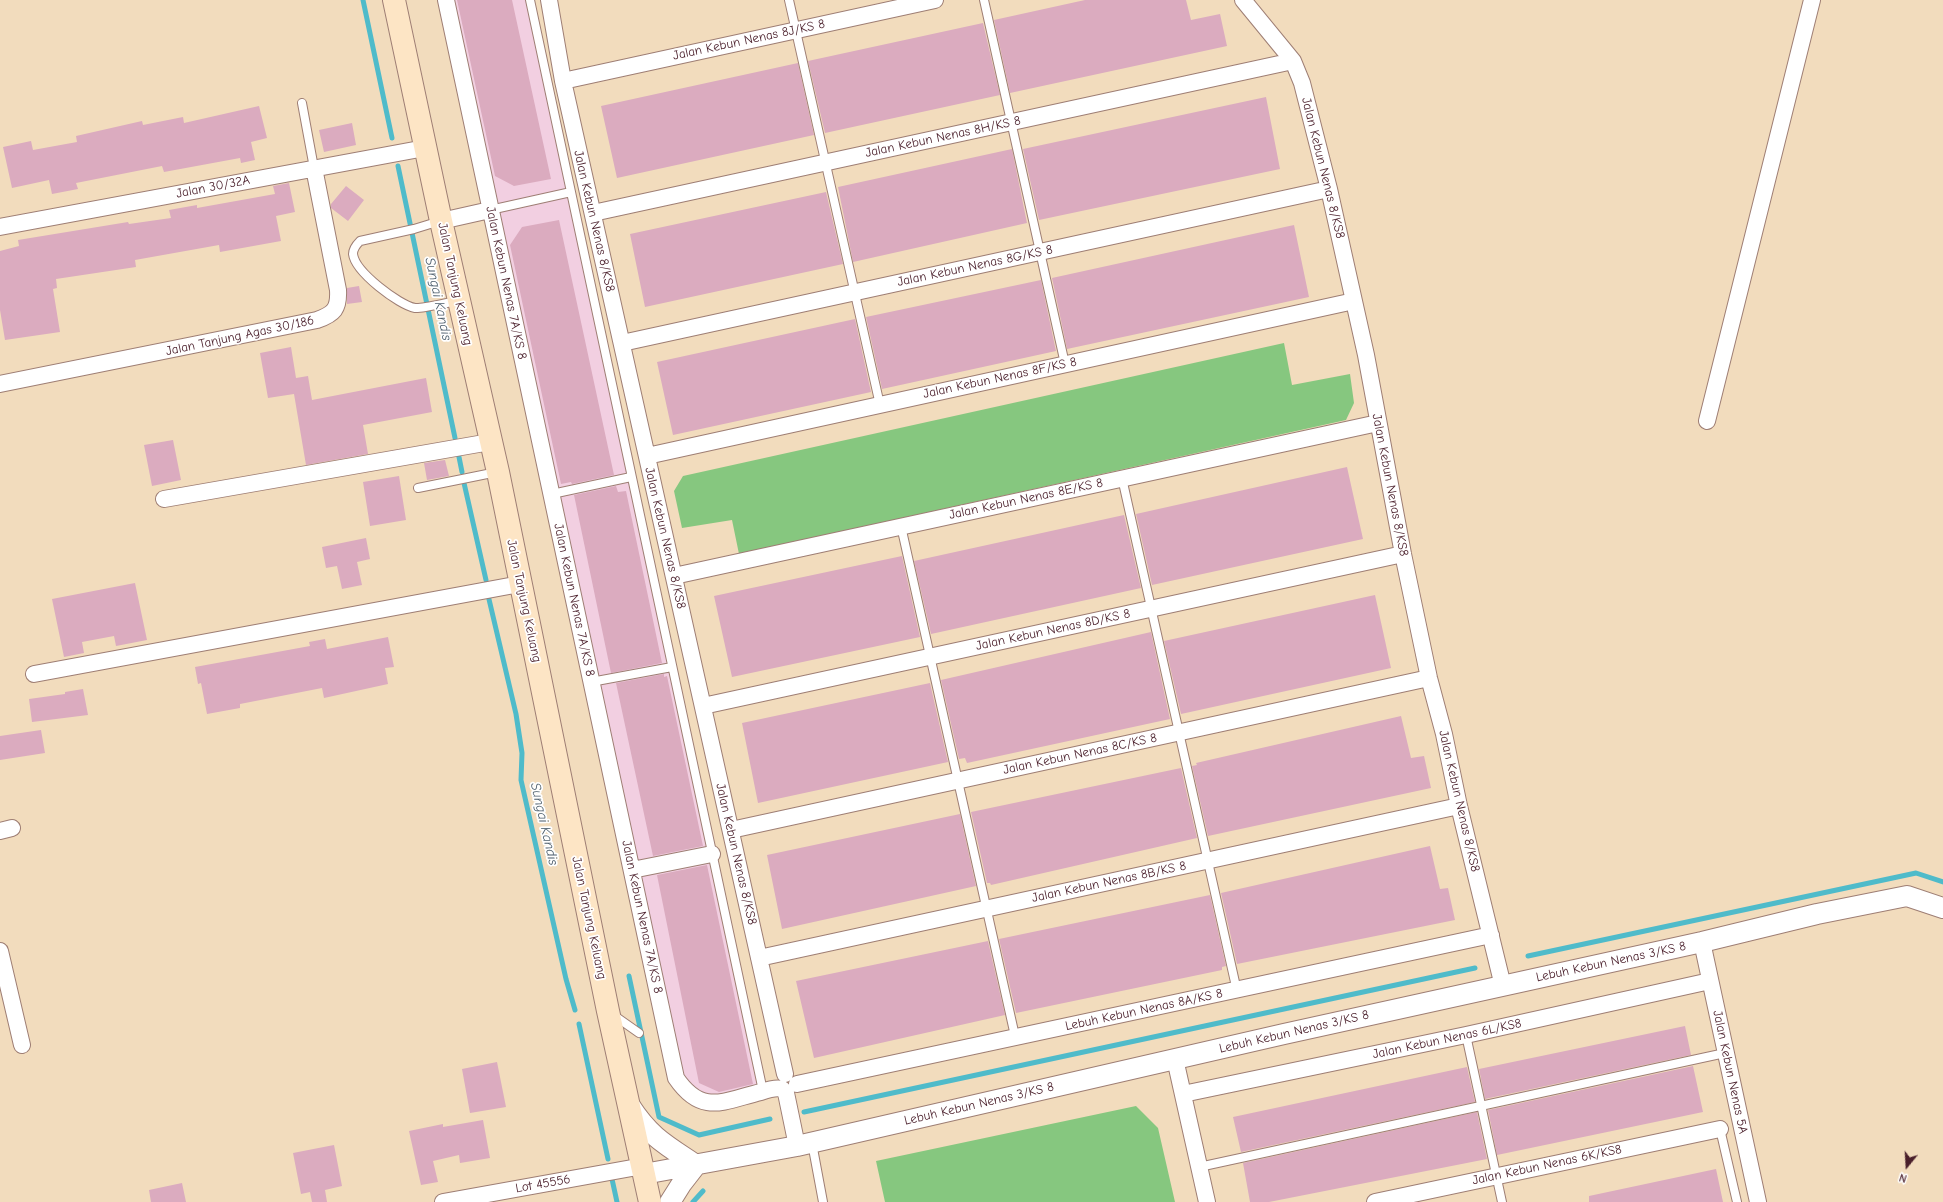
<!DOCTYPE html>
<html>
<head>
<meta charset="utf-8">
<style>
	body { margin:0 }
	#map { position:relative; width:1943px; height:1202px; overflow:hidden; background:#f2dcbd; font-family:"Comic Neue",sans-serif }
	canvas { display:block }
	.north { position:absolute; left:1887px; top:1146px; width:40px; height:40px; -webkit-text-stroke:3px #fff; paint-order:stroke; rotate:198deg; font-size:11px; font-weight:700; line-height:16px; text-align:center; color:#4a1f2b }
	.north::after { content:''; display:block; margin:auto; width:14px; height:18px; background:#4a1f2b; clip-path:polygon(50% 0,100% 100%,50% 72%,0 100%) }
</style>
</head>
<body>
<div id="map">
<canvas width="1943" height="1202"></canvas>
<div class="north">N</div>
</div>
<script>
const context = document.querySelector('canvas').getContext('2d');
context.lineJoin = 'round';
function paint(path, color) {
  context.fillStyle = color;
  context.fill(path, 'evenodd');
}
function trace(path, color, width, dash) {
  context.strokeStyle = color;
  context.lineWidth = width;
  context.lineCap = dash ? 'butt' : 'round';
  context.setLineDash(dash || []);
  context.stroke(path);
}
function label(font, color, halo, rows, align = 'center') {
  context.font = font + ' "Comic Neue",sans-serif';
  context.lineWidth = 3.5;
  context.setLineDash([]);
  context.textBaseline = 'middle';
  context.strokeStyle = halo;
  context.fillStyle = color;
  for (const [text, x, y, turn = 0] of rows) {
    context.save();
    context.translate(x, y);
    context.rotate((+turn || 0) * Math.PI / 180);
    context.textAlign = isNaN(turn) ? turn : align;
    if (halo) context.strokeText(text, 0, 0);
    context.fillText(text, 0, 0);
    context.restore();
  }
}
paint(new Path2D(`
	M 452,0 L 526,0 L 757,1086 L 713,1098 L 702,1096 L 682,1075 Z`), '#f2cfe1');
paint(new Path2D(`
	M 1284,343 L 1292,385 L 1350,374 L 1354,403 L 1346,420 L 739,554 L 732,520 L 682,528 L 674,491 L 683,476 Z
	M 1136,1106 L 1158,1128 L 1175,1202 L 885,1202 L 876,1161 Z`), '#86c77f');
trace(new Path2D(`
	M 363,0 L 392,138
	M 398,166 L 455,438
	M 458,452 L 462,472
	M 464,483 L 486,580
	M 488,595 L 516,714 L 522,753 L 521,780 L 566,979 L 575,1010
	M 1528,956 L 1916,873 L 1943,882
	M 629,976 L 659,1117 L 699,1135 L 770,1119
	M 579,1024 L 608,1159
	M 804,1112 L 1475,968
	M 612,1179 L 617,1202
	M 693,1202 L 703,1191`), '#4fbbca', 5);
paint(new Path2D(`
	M 457,0 L 512,0 L 551,179 L 514,186 L 495,176 Z
	M 1085,0 L 1186,0 L 1191,20 L 1220,14 L 1227,46 L 1010,93 L 994,20 Z
	M 983,23 L 1000,95 L 825,133 L 808,61 Z
	M 798,63 L 814,135 L 617,178 L 601,106 Z
	M 1266,97 L 1280,169 L 1039,220 L 1023,149 Z
	M 259,106 L 267,138 L 251,142 L 255,160 L 241,163 L 240,158 L 164,172 L 162,166 L 76,183 L 78,189 L 52,194 L 49,180 L 12,188 L 3,147 L 31,141 L 33,150 L 77,142 L 76,136 L 142,121 L 143,125 L 183,117 L 184,123 Z
	M 352,123 L 356,145 L 324,152 L 319,130 Z
	M 1012,149 L 1027,223 L 853,262 L 838,187 Z
	M 289,183 L 295,212 L 276,216 L 281,241 L 220,252 L 219,245 L 135,260 L 136,267 L 56,279 L 57,288 L 53,289 L 60,332 L 5,340 L 0,310 L 0,251 L 19,246 L 18,240 L 128,222 L 129,224 L 171,218 L 169,210 L 197,205 L 197,208 L 275,194 L 273,186 Z
	M 346,186 L 364,200 L 348,221 L 331,208 L 331,204 Z
	M 826,192 L 843,264 L 645,307 L 630,234 Z
	M 559,220 L 614,475 L 572,484 L 571,482 L 561,484 L 510,245 L 522,227 Z
	M 1294,225 L 1309,297 L 1067,349 L 1052,278 Z
	M 1041,280 L 1056,351 L 882,389 L 866,317 Z
	M 359,286 L 362,302 L 347,304 L 347,288 Z
	M 855,319 L 871,392 L 673,435 L 657,362 Z
	M 291,347 L 296,378 L 308,376 L 312,400 L 426,378 L 432,412 L 363,425 L 368,454 L 306,465 L 294,394 L 268,398 L 260,353 Z
	M 173,440 L 181,480 L 152,486 L 144,445 Z
	M 445,460 L 449,476 L 427,480 L 424,463 Z
	M 1347,467 L 1363,539 L 1152,585 L 1136,514 Z
	M 399,476 L 406,520 L 370,526 L 363,482 Z
	M 616,486 L 618,492 L 626,491 L 662,663 L 611,673 L 574,495 Z
	M 1124,515 L 1141,588 L 931,634 L 914,561 Z
	M 366,538 L 370,559 L 357,562 L 362,585 L 342,589 L 337,566 L 326,568 L 322,547 Z
	M 902,556 L 920,637 L 732,677 L 714,596 Z
	M 135,583 L 147,640 L 116,646 L 114,636 L 82,642 L 84,653 L 64,657 L 52,599 Z
	M 1375,595 L 1391,668 L 1181,714 L 1164,641 Z
	M 1151,632 L 1170,719 L 967,763 L 965,758 L 959,759 L 941,680 Z
	M 388,637 L 394,667 L 385,668 L 388,684 L 324,698 L 322,688 L 240,704 L 240,708 L 207,714 L 201,683 L 198,684 L 195,667 L 310,646 L 309,642 L 325,639 L 327,649 Z
	M 664,674 L 664,677 L 667,676 L 703,846 L 653,856 L 616,683 Z
	M 930,683 L 948,762 L 758,803 L 742,723 Z
	M 83,689 L 88,715 L 32,722 L 29,699 L 65,694 L 65,692 Z
	M 1401,716 L 1411,758 L 1424,756 L 1431,788 L 1208,836 L 1192,766 L 1197,765 L 1196,763 Z
	M 41,730 L 45,753 L 0,760 L 0,736 Z
	M 1181,768 L 1197,838 L 991,885 L 990,883 L 987,883 L 971,812 Z
	M 960,814 L 976,886 L 782,929 L 767,855 Z
	M 1430,846 L 1440,889 L 1448,888 L 1455,920 L 1237,964 L 1221,893 Z
	M 707,865 L 753,1084 L 719,1092 L 699,1083 L 657,875 Z
	M 1210,895 L 1226,966 L 1222,967 L 1222,970 L 1016,1013 L 999,939 Z
	M 988,941 L 1005,1015 L 814,1058 L 796,981 Z
	M 1685,1026 L 1691,1055 L 1485,1099 L 1479,1069 Z
	M 497,1062 L 506,1107 L 470,1113 L 462,1069 Z
	M 1693,1066 L 1703,1112 L 1497,1155 L 1488,1110 Z
	M 1467,1067 L 1475,1102 L 1241,1152 L 1233,1117 Z
	M 1477,1112 L 1487,1159 L 1269,1202 L 1250,1202 L 1243,1163 Z
	M 483,1120 L 490,1158 L 460,1163 L 459,1155 L 433,1161 L 438,1182 L 421,1185 L 409,1131 L 443,1124 L 443,1127 Z
	M 334,1145 L 342,1186 L 325,1190 L 327,1202 L 312,1202 L 310,1192 L 301,1194 L 293,1153 Z
	M 1716,1169 L 1723,1202 L 1589,1202 L 1589,1196 Z
	M 182,1183 L 186,1202 L 151,1202 L 149,1190 Z`), '#dbabbf');
const service = new Path2D(`
	M 530,0 L 763,1091
	M 789,0 L 880,405
	M 984,0 L 1065,364
	M 302,103 L 314,168
	M 490,210 L 571,192
	M 440,221 L 414,229 L 360,241 C 356,245 353,249 353,254 C 355,272 399,305 415,308 C 422,309 449,302 458,301
	M 1122,478 L 1237,991
	M 418,488 L 497,472
	M 552,494 L 631,477
	M 901,526 L 1015,1036
	M 591,682 L 672,667
	M 612,1014 L 639,1033
	M 1466,1035 L 1502,1202
	M 1720,1129 L 1737,1202
	M 812,1143 L 823,1202
	M 1199,1167 L 1725,1053`);
const minor = new Path2D(`
	M 446,0 L 676,1078 C 702,1116 723,1101 761,1092 C 767,1090 776,1087 782,1089 L 786,1093 L 797,1146
	M 549,0 L 563,81 L 785,1074
	M 1243,0 L 1293,61 L 1302,83 L 1329,189 L 1366,355 L 1403,554 L 1429,678 L 1444,734 L 1459,806 L 1503,986
	M 563,81 L 935,0
	M 593,213 L 1293,61
	M 441,221 L 490,210
	M 0,227 L 425,148
	M 622,343 L 1329,189
	M 0,384 L 317,320 C 334,314 339,309 338,290 L 314,168
	M 1707,421 L 1812,0
	M 647,456 L 1354,301
	M 164,499 L 490,442
	M 674,576 L 1378,423
	M 34,674 L 520,584
	M 703,706 L 1403,554
	M 731,830 L 1429,678
	M 0,831 L 12,828
	M 632,870 L 712,854
	M 1702,942 L 1758,1202
	M 0,951 L 22,1045
	M 759,958 L 1459,806
	M 1175,1059 L 1207,1202
	M 797,1084 C 1028,1033 1260,986 1491,935
	M 1183,1094 L 1466,1035 L 1710,981
	M 443,1202 L 643,1166
	M 1375,1202 L 1720,1129`);
const tertiary = new Path2D(`
	M 630,1106 C 650,1137 666,1145 696,1165
	M 644,1174 L 797,1146 L 1284,1034 L 1702,942 L 1817,914 L 1907,896 L 1943,908
	M 670,1202 L 682,1183 L 696,1165`);
const secondary = new Path2D(`
	M 394,0 L 441,221 L 498,472 L 608,1011 L 650,1202`);
trace(service, '#9e7e74', 10);
trace(minor, '#9e7e74', 18);
trace(tertiary, '#9e7e74', 22);
trace(secondary, '#9e7e74', 24);
trace(service, '#fff', 8);
trace(minor, '#fff', 16);
trace(tertiary, '#fff', 20);
trace(secondary, '#fde5c5', 22);
label('13px', '#4a1f2b', '#fff', [
	["Jalan Kebun Nenas 8J/KS 8",749,40,-12],
	["Jalan Kebun Nenas 8H/KS 8",943,137,-12],
	["Jalan Kebun Nenas 8/KS8",1323,168,76],
	["Jalan 30/32A",213,187,-11],
	["Jalan Kebun Nenas 8/KS8",594,221,77],
	["Jalan Kebun Nenas 8G/KS 8",975,266,-12],
	["Jalan Kebun Nenas 7A/KS 8",506,283,78],
	["Jalan Tanjung Keluang",455,284,78],
	["Jalan Tanjung Agas 30/186",240,336,-12],
	["Jalan Kebun Nenas 8F/KS 8",1000,378,-12],
	["Jalan Kebun Nenas 8/KS8",1390,485,79],
	["Jalan Kebun Nenas 8E/KS 8",1026,499,-12],
	["Jalan Kebun Nenas 8/KS8",665,538,77],
	["Jalan Kebun Nenas 7A/KS 8",574,600,78],
	["Jalan Tanjung Keluang",524,601,78],
	["Jalan Kebun Nenas 8D/KS 8",1053,630,-12],
	["Jalan Kebun Nenas 8C/KS 8",1080,754,-12],
	["Jalan Kebun Nenas 8/KS8",1459,801,77],
	["Jalan Kebun Nenas 8/KS8",736,854,77],
	["Jalan Kebun Nenas 8B/KS 8",1109,882,-12],
	["Jalan Kebun Nenas 7A/KS 8",642,917,78],
	["Jalan Tanjung Keluang",589,918,78],
	["Lebuh Kebun Nenas 3/KS 8",1611,962,-12],
	["Lebuh Kebun Nenas 8A/KS 8",1144,1010,-12],
	["Lebuh Kebun Nenas 3/KS 8",1294,1032,-13],
	["Jalan Kebun Nenas 6L/KS8",1447,1039,-12],
	["Jalan Kebun Nenas 5A",1730,1072,78],
	["Lebuh Kebun Nenas 3/KS 8",979,1104,-13],
	["Jalan Kebun Nenas 6K/KS8",1547,1165,-12],
	["Lot 45556",543,1184,-10]
]);
label('italic 14px', '#4c5d6b', '#fff', [
	["Sungai Kandis",438,299,78],
	["Sungai Kandis",544,824,77]
]);
</script>
</body>
</html>
